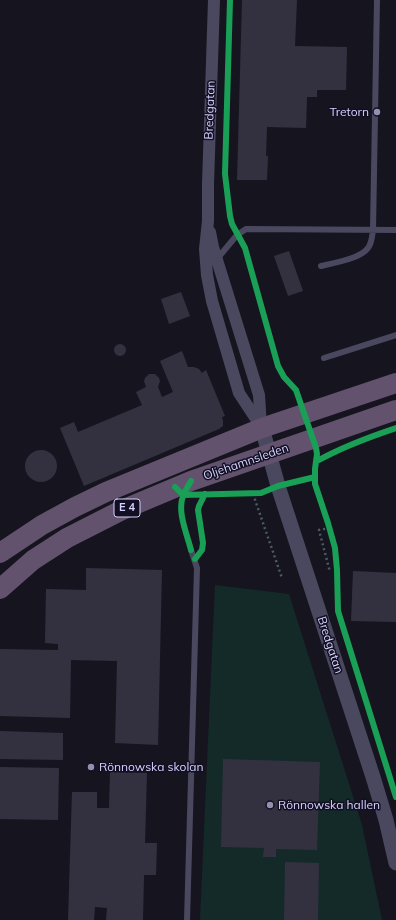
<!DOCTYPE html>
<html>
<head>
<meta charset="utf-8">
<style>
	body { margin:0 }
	canvas { display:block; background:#16141e }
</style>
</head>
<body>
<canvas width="396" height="920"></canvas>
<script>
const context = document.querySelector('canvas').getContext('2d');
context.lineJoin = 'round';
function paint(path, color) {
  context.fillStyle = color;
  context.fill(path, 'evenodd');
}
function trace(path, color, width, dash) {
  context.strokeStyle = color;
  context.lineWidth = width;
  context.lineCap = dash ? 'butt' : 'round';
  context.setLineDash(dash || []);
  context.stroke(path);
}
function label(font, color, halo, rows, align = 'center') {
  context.font = font + ' Mulish,sans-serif';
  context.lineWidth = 3;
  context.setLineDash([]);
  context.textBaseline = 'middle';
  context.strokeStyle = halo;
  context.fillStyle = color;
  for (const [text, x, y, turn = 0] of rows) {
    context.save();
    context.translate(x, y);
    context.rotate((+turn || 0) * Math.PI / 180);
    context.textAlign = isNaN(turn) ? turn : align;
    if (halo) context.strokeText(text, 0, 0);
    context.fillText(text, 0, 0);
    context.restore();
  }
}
paint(new Path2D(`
	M 215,585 L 289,594 L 362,825 L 382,920 L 200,920 Z`), '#132a29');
paint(new Path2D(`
	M 242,0 L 297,0 L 295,46 L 347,47 L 346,90 L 317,90 L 317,97 L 307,97 L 306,128 L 267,127 L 266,156 L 268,156 L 267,180 L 237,180 Z
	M 289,251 L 303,291 L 288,296 L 274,256 Z
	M 181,292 L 190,316 L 169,324 L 161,299 Z
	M114 350a6 6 0 1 1 12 0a6 6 0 1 1-12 0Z
	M 182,351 L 188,367 L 194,367 L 199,369 L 202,373 L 206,370 L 225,416 L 222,417 L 223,421 L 223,426 L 219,429 L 84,486 L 60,428 L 74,422 L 78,432 L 142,405 L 136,392 L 146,387 L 144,381 L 145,378 L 149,374 L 155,374 L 159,378 L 160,381 L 158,387 L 162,397 L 173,392 L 160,361 Z
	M25 466a16 16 0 1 1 32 0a16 16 0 1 1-32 0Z
	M 86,568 L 162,570 L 158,745 L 115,743 L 117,661 L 71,660 L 70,718 L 0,716 L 0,649 L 58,650 L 58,644 L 45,643 L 46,589 L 86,590 Z
	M 353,571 L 396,573 L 396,622 L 351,621 Z
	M 0,731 L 63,733 L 63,760 L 0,759 Z
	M 223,759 L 320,762 L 317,850 L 276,849 L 276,857 L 263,857 L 264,848 L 221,847 Z
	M 0,767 L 59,768 L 58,820 L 0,819 Z
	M 110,772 L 147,773 L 145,843 L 157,843 L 156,875 L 144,875 L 143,920 L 106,920 L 107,908 L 95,907 L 94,920 L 68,920 L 72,792 L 97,792 L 97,808 L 109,808 Z
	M 285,862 L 319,863 L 318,920 L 284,920 Z`), '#333140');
trace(new Path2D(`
	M 317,461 L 334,451
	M 253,494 L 282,578
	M 330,528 L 319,530 L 330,572`), '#4b5a66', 2.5, [2, 3]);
trace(new Path2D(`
	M 217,259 L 237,235 L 246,229 L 396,230
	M 321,266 C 333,263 360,259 368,248 C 372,243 372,236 373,230 L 377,0
	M 324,358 L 396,335
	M 187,920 L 197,568 L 191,550`), '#49485f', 6);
trace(new Path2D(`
	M 214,0 L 208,184 L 208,221 L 205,249 L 207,275 L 212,301 L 239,393 L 262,428
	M 210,232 L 213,247 L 259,395 L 261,426`), '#49485f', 12);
trace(new Path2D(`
	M 262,428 L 278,486 L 373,777 L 386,820 L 396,863`), '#49485f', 15);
trace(new Path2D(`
	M 0,553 L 42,525 L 75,507 L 106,492 L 262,428 L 396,383
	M 0,589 L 33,560 L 67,538 L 122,510 L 191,481 L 396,410`), '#62526d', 20);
trace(new Path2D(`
	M 230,0 L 225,174 L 230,216 L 232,224 L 245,248 L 278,366 L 284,377 L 296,390 L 316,448 L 317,454 L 315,469 L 315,484 L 328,523 L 335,548 L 337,570 L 338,611 L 396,797
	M 317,461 C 342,447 369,437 396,428
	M 191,481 C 188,486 185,491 183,496 C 177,512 187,534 191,550
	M 175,487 L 183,495 L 261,493 L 278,486 L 315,477
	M 195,559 L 202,550 L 203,543 L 198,510 L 199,506 L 205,494`), '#1a9f57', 6);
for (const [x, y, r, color] of [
	[377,112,4,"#9390af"],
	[91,767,4,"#9390af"],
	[270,805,4,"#9390af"]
]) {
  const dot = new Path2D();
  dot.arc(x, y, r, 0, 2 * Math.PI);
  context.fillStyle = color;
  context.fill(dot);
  trace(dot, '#120f23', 1.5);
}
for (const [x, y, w] of [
	[127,508,26]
]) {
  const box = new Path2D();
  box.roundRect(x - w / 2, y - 9, w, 18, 3);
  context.fillStyle = '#120f23';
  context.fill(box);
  trace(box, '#d6d2fd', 1);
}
label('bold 11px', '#d6d2fd', null, [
	["E 4",127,508]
]);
label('12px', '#d6d2fd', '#120f23', [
	["Bredgatan",210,110,-88],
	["Oljehamnsleden",246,462,-19],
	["Bredgatan",330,645,72]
]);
label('12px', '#d6d2fd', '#120f23', [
	["Tretorn",369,112,"right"],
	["Rönnowska skolan",99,767],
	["Rönnowska hallen",278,805]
], 'left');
</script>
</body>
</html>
